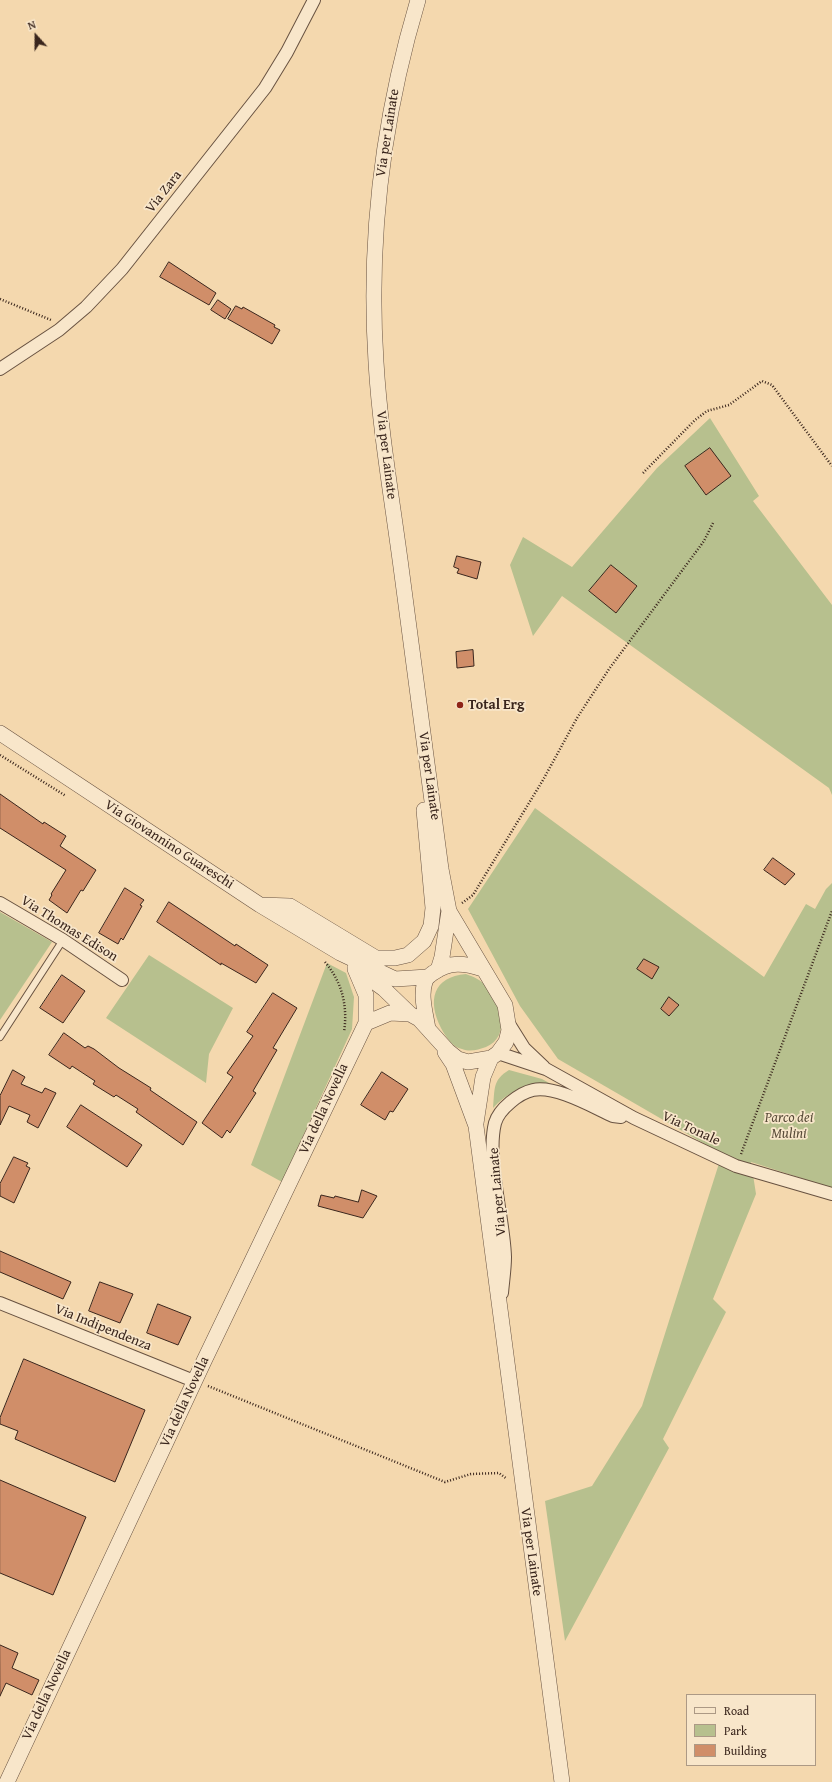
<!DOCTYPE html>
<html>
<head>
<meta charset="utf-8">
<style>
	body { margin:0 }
	#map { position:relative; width:832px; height:1782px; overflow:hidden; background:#f4d8ae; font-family:"Gentium Book Plus",serif }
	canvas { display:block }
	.legend { position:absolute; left:686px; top:1694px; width:130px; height:72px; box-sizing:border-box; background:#f8e6ca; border:1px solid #ac9985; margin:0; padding:5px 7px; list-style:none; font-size:12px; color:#3a261d }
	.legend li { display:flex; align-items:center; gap:8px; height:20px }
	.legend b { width:20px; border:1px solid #ac9985 }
	.north { position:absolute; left:16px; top:16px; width:40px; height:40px; -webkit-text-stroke:3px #f8e6ca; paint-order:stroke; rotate:339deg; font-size:11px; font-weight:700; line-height:16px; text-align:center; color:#3a261d }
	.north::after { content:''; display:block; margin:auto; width:14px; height:18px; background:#3a261d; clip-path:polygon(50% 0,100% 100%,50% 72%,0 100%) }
</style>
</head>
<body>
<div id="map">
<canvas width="832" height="1782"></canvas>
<ul class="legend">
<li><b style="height:5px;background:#f8e6ca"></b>Road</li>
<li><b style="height:11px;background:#b7c08e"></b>Park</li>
<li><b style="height:11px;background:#d08e69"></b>Building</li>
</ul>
<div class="north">N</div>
</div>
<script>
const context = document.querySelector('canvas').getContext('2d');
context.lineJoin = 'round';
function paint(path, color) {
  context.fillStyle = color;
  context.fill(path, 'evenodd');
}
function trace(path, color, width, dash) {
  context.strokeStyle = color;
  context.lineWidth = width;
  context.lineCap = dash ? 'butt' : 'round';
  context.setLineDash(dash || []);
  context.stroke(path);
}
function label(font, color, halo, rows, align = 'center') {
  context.font = font + ' "Gentium Book Plus",serif';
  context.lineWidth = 3.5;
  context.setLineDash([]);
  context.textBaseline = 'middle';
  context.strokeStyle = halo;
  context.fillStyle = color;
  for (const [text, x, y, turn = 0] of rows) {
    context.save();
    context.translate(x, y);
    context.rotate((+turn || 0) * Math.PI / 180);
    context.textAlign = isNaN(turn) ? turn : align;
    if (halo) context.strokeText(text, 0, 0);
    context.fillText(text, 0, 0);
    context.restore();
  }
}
paint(new Path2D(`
	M 710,418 L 759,496 L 753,501 L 832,605 L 832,795 L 829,788 L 562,596 L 533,636 L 510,565 L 523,537 L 572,567 L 657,468 Z
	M 535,808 L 764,977 L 806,904 L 815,909 L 826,889 L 832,883 L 832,1188 L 751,1162 L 756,1194 L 713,1299 L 726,1312 L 663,1439 L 669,1448 L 565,1641 L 545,1501 L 592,1486 L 642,1406 L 722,1154 L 558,1059 L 520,1006 L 468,909 Z
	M 0,912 L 52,942 L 0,1020 Z
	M 149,955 L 233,1008 L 209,1054 L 206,1083 L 106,1018 Z
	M 327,963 L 346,973 L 354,997 L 352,1029 L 282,1182 L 251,1165 Z
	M 466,974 C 474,977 481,980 487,987 C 501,1003 511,1037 486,1047 C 478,1050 470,1052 462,1049 C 452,1047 446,1037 441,1028 C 427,1000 433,977 466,974 Z
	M 509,1070 L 542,1079 L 551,1084 C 528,1083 508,1091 493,1108 C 495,1090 492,1080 509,1070 Z`), '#b7c08e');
const building = new Path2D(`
	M 169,262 L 216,293 L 209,305 L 160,277 Z
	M 218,300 L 231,309 L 225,319 L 211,310 Z
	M 236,306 L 242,309 L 243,307 L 275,325 L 274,327 L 280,330 L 272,344 L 228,319 Z
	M 710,448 L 731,476 L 706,495 L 685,466 Z
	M 457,556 L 481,562 L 477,579 L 457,573 L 459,569 L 454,567 Z
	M 611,565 L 637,586 L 616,613 L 589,591 Z
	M 473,650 L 474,666 L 457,668 L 456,652 Z
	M 0,794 L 43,824 L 44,822 L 66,836 L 60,846 L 96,870 L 83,891 L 81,890 L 67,913 L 49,900 L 52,895 L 51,894 L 66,870 L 0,828 Z
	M 773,858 L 795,874 L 785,885 L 764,870 Z
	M 125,888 L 144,900 L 140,905 L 142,906 L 123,940 L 121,938 L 118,944 L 99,933 Z
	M 169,902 L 235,946 L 236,944 L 268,965 L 256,983 L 221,963 L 221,965 L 157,922 Z
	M 644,959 L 659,967 L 652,979 L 637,969 Z
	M 62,975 L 85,991 L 63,1023 L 40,1008 Z
	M 273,993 L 297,1008 L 273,1048 L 277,1050 L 253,1091 L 256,1093 L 230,1133 L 227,1130 L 222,1138 L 202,1123 L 233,1077 L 227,1073 L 253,1036 L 247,1032 Z
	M 669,997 L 679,1005 L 669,1016 L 661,1009 Z
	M 64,1033 L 85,1048 L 88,1046 L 94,1049 L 119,1068 L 151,1088 L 150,1090 L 197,1122 L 183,1145 L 136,1112 L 138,1109 L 116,1095 L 114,1097 L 93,1084 L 95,1081 L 72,1066 L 70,1069 L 49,1055 Z
	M 13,1070 L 25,1077 L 21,1084 L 42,1093 L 45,1088 L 56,1093 L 38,1128 L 27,1122 L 30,1115 L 9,1106 L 0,1125 L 0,1096 Z
	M 382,1072 L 408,1089 L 393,1112 L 390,1111 L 385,1120 L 361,1105 Z
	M 81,1105 L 142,1145 L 127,1167 L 67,1127 Z
	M 14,1157 L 28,1163 L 26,1166 L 30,1168 L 14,1203 L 0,1196 L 0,1184 Z
	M 362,1190 L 377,1196 L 363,1218 L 318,1206 L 321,1195 L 334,1198 L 335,1196 L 358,1202 Z
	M 0,1251 L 71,1282 L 63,1299 L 0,1272 Z
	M 100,1282 L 133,1294 L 120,1323 L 89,1311 Z
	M 158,1304 L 191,1317 L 178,1345 L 147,1333 Z
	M 24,1359 L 145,1410 L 115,1482 L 15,1439 L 18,1431 L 0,1424 L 0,1418 Z
	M 0,1480 L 86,1517 L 53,1595 L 0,1573 Z
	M 0,1645 L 18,1653 L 12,1668 L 39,1680 L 32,1695 L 6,1683 L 0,1696 Z`);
paint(building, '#d08e69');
trace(building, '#3a261d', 1);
const service = new Path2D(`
	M 0,1037 L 63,940`);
const minor = new Path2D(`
	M 0,369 L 59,330 L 86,307 L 122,269 L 265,88 L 287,52 L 314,0
	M 0,903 L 63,940 L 122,980
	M 509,1024 L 524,1048 L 544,1067
	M 498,1053 L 546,1069 L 634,1118 L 736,1166 L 832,1194
	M 502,1293 C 503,1281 505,1269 505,1257 C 504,1218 486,1160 495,1123 C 499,1109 519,1093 533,1090 C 555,1085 593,1107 613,1116 L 621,1117
	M 0,1303 L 194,1381`);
const tertiary = new Path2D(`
	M 0,733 L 260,905 L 340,953 L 395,979 L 428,977
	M 261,905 L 290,906 L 376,958 L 395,958 L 408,955 L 424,941 L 431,926 L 433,908 L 424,810
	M 355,968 L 384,989 L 410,1014
	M 355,969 L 366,995 L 366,1023
	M 438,970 L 442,957 L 449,911
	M 366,1023 L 390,1013 L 410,1014 L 419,1019 L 448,1051 L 458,1059 L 468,1062 L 491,1058 L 498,1053 L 506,1042 L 509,1030 L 505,1005 L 449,911 L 441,869 C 428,768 414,668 401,567 C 392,499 380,430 376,362 C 368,239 383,117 418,0
	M 428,1029 C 426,1015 420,996 425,982 C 426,978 429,976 433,973 C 450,961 464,963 483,969
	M 445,1052 L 453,1064 L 476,1126 L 562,1782
	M 476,1123 L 483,1077 L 491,1058
	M 7,1782 L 204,1361 L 366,1023`);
trace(service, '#685241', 8);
trace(minor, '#685241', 14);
trace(tertiary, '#685241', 16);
trace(new Path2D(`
	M 0,299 L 51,320
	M 643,473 L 695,420 L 707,411 L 729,405 L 762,381 L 772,385 L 832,466
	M 0,755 L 66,796
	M 462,903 L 473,895 L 543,780 L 577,718 L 609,669 L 704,541 L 713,523
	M 325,962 C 342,982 348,1006 344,1032
	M 741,1154 L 832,911
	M 208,1386 L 445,1482 L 471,1474 L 499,1473 L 507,1479`), '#3a261d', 2.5, [1, 2]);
trace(service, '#f8e6ca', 6);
trace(minor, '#f8e6ca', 12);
trace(tertiary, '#f8e6ca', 15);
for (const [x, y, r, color] of [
	[460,705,4,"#8f2418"]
]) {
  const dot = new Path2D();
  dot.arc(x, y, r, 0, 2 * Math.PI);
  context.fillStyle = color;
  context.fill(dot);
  trace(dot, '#f8e6ca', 1.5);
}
label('14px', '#3a261d', '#f8e6ca', [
	["Via per Lainate",388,133,-81],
	["Via Zara",164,192,-52],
	["Via per Lainate",386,455,83],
	["Via per Lainate",429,776,82],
	["Via Giovannino Guareschi",169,845,33],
	["Via Thomas Edison",69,929,32],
	["Via della Novella",324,1109,-65],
	["Via Tonale",691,1129,25],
	["Via per Lainate",498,1192,-95],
	["Via Indipendenza",103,1328,22],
	["Via della Novella",185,1402,-65],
	["Via per Lainate",531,1552,82],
	["Via della Novella",47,1695,-65]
]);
label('bold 14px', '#3a261d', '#f8e6ca', [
	["Total Erg",468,705]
], 'left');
label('italic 14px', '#594c39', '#f8e6ca', [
	["Parco dei",789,1118],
	["Mulini",789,1134]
]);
</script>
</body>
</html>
